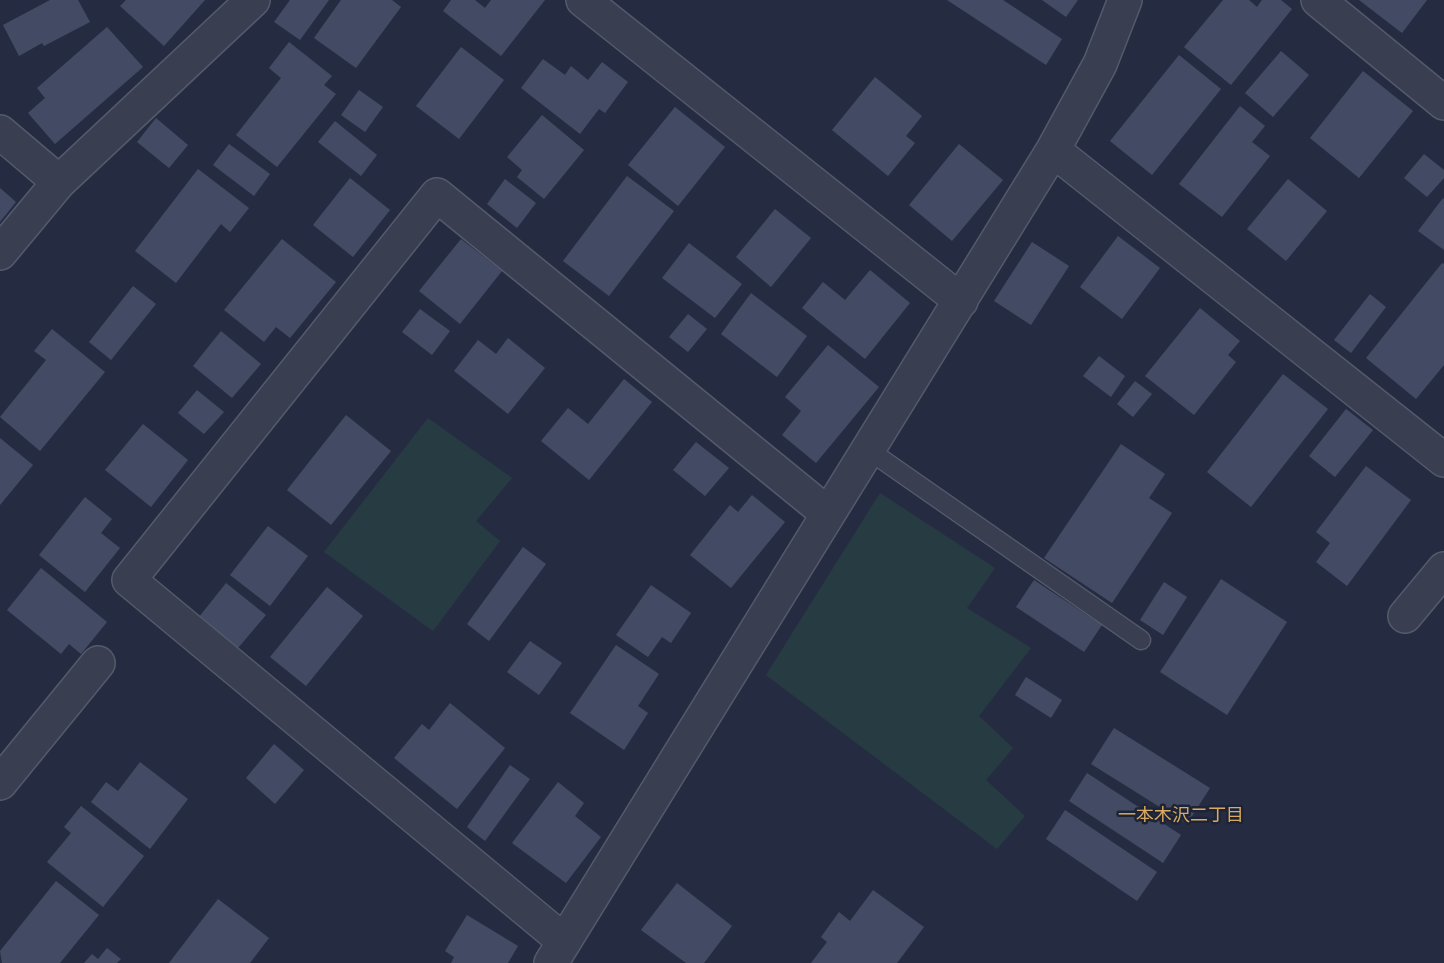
<!DOCTYPE html>
<html>
<head>
<meta charset="utf-8">
<style>
	body { margin:0 }
	canvas { display:block; background:#252c42 }
</style>
</head>
<body>
<canvas width="1444" height="963"></canvas>
<script>
const context = document.querySelector('canvas').getContext('2d');
context.lineJoin = 'round';
function paint(path, color) {
  context.fillStyle = color;
  context.fill(path, 'evenodd');
}
function trace(path, color, width, dash) {
  context.strokeStyle = color;
  context.lineWidth = width;
  context.lineCap = dash ? 'butt' : 'round';
  context.setLineDash(dash || []);
  context.stroke(path);
}
function label(font, color, halo, rows, align = 'center') {
  context.font = font + ' "PT Sans Narrow","Noto Sans JP",sans-serif';
  context.lineWidth = 5;
  context.setLineDash([]);
  context.textBaseline = 'middle';
  context.strokeStyle = halo;
  context.fillStyle = color;
  for (const [text, x, y, turn = 0] of rows) {
    context.save();
    context.translate(x, y);
    context.rotate((+turn || 0) * Math.PI / 180);
    context.textAlign = isNaN(turn) ? turn : align;
    if (halo) context.strokeText(text, 0, 0);
    context.fillText(text, 0, 0);
    context.restore();
  }
}
paint(new Path2D(`
	M 428,418 L 512,478 L 476,521 L 500,541 L 433,631 L 324,552 Z
	M 880,493 L 995,568 L 967,608 L 1031,648 L 979,716 L 1013,748 L 986,780 L 1025,816 L 997,849 L 766,675 Z`), '#273b43');
paint(new Path2D(`
	M 50,0 L 78,0 L 90,22 L 44,46 L 42,43 L 19,56 L 3,25 Z
	M 126,0 L 205,0 L 164,46 L 120,6 Z
	M 290,0 L 329,0 L 300,40 L 274,22 Z
	M 341,0 L 392,0 L 401,7 L 356,68 L 314,38 Z
	M 451,0 L 475,0 L 485,8 L 491,0 L 545,0 L 501,56 L 443,11 Z
	M 947,0 L 1003,0 L 1062,39 L 1046,65 Z
	M 1042,0 L 1078,0 L 1066,17 Z
	M 1223,0 L 1249,0 L 1257,7 L 1262,0 L 1281,0 L 1292,9 L 1231,85 L 1184,47 Z
	M 1359,0 L 1427,0 L 1402,33 Z
	M 107,27 L 143,67 L 55,144 L 28,113 L 45,98 L 37,88 Z
	M 289,42 L 332,76 L 324,85 L 336,94 L 277,167 L 236,135 L 281,78 L 269,68 Z
	M 461,47 L 504,80 L 459,139 L 416,106 Z
	M 1281,51 L 1309,75 L 1273,117 L 1245,93 Z
	M 1179,55 L 1221,89 L 1152,175 L 1110,141 Z
	M 543,59 L 565,75 L 571,66 L 588,80 L 602,62 L 628,82 L 605,113 L 599,109 L 580,134 L 521,88 Z
	M 1363,71 L 1413,111 L 1359,178 L 1310,138 Z
	M 875,77 L 922,116 L 906,136 L 915,143 L 888,176 L 832,130 Z
	M 359,90 L 383,107 L 365,132 L 341,115 Z
	M 1240,106 L 1265,126 L 1252,142 L 1270,156 L 1222,217 L 1179,184 Z
	M 675,107 L 725,147 L 678,206 L 628,165 Z
	M 542,115 L 584,150 L 544,199 L 517,177 L 522,170 L 507,157 Z
	M 156,118 L 188,145 L 169,168 L 137,142 Z
	M 335,121 L 377,155 L 361,176 L 318,142 Z
	M 229,144 L 270,174 L 254,196 L 213,165 Z
	M 959,144 L 1003,180 L 952,241 L 909,205 Z
	M 1424,154 L 1444,170 L 1444,178 L 1427,197 L 1404,178 Z
	M 198,169 L 249,208 L 230,232 L 221,224 L 176,283 L 135,251 Z
	M 627,176 L 674,211 L 609,296 L 563,261 Z
	M 350,178 L 390,210 L 353,257 L 313,225 Z
	M 505,179 L 536,203 L 517,228 L 487,204 Z
	M 1288,179 L 1327,211 L 1286,261 L 1247,229 Z
	M 0,188 L 16,202 L 0,222 Z
	M 1443,198 L 1444,199 L 1444,250 L 1418,231 Z
	M 775,209 L 811,238 L 771,287 L 736,257 Z
	M 1118,236 L 1160,268 L 1122,319 L 1080,287 Z
	M 282,239 L 336,282 L 290,338 L 276,327 L 264,342 L 224,310 Z
	M 461,239 L 502,271 L 460,324 L 419,291 Z
	M 1032,242 L 1069,266 L 1031,325 L 994,301 Z
	M 689,243 L 742,284 L 715,318 L 662,278 Z
	M 1442,263 L 1444,264 L 1444,365 L 1416,399 L 1366,358 Z
	M 870,270 L 910,303 L 865,359 L 802,308 L 823,282 L 845,300 Z
	M 133,286 L 156,304 L 111,360 L 89,342 Z
	M 751,293 L 807,336 L 777,377 L 721,334 Z
	M 1370,294 L 1386,307 L 1351,353 L 1334,340 Z
	M 1200,308 L 1240,341 L 1228,355 L 1236,362 L 1194,415 L 1145,376 Z
	M 420,309 L 450,331 L 432,355 L 402,332 Z
	M 688,314 L 707,329 L 688,352 L 669,337 Z
	M 52,329 L 105,372 L 40,451 L 0,417 L 46,360 L 34,351 Z
	M 221,331 L 261,364 L 232,398 L 193,366 Z
	M 508,338 L 545,368 L 508,414 L 454,371 L 478,340 L 496,354 Z
	M 828,345 L 879,387 L 816,463 L 782,435 L 801,411 L 785,397 Z
	M 1099,356 L 1125,376 L 1111,397 L 1083,376 Z
	M 1283,374 L 1328,409 L 1251,507 L 1207,472 Z
	M 624,379 L 652,402 L 589,480 L 541,441 L 568,408 L 588,424 Z
	M 1135,381 L 1152,394 L 1133,417 L 1117,404 Z
	M 197,390 L 224,412 L 204,434 L 178,413 Z
	M 1346,409 L 1373,430 L 1335,477 L 1309,456 Z
	M 346,415 L 391,451 L 331,525 L 287,490 Z
	M 143,424 L 188,460 L 151,507 L 105,470 Z
	M 0,438 L 33,465 L 0,505 Z
	M 696,442 L 729,468 L 705,496 L 673,470 Z
	M 1121,444 L 1165,474 L 1149,498 L 1172,513 L 1112,603 L 1044,558 Z
	M 1366,466 L 1411,500 L 1347,586 L 1316,562 L 1330,543 L 1316,532 Z
	M 752,495 L 785,522 L 731,588 L 690,555 L 730,505 L 738,512 Z
	M 85,497 L 112,519 L 101,533 L 120,548 L 85,592 L 39,555 Z
	M 268,526 L 308,556 L 270,606 L 230,575 Z
	M 523,547 L 546,564 L 489,641 L 467,624 Z
	M 41,568 L 107,622 L 81,654 L 69,644 L 61,654 L 7,610 Z
	M 1221,579 L 1287,622 L 1227,715 L 1160,672 Z
	M 1034,580 L 1102,625 L 1084,652 L 1016,607 Z
	M 1164,582 L 1187,597 L 1163,635 L 1140,620 Z
	M 226,583 L 266,615 L 238,648 L 199,617 Z
	M 651,585 L 691,613 L 671,643 L 662,637 L 648,657 L 616,635 Z
	M 327,587 L 363,616 L 306,686 L 270,657 Z
	M 530,641 L 562,663 L 539,695 L 507,672 Z
	M 616,645 L 659,674 L 638,706 L 648,713 L 624,750 L 570,713 Z
	M 1026,677 L 1062,700 L 1051,718 L 1015,695 Z
	M 450,703 L 505,748 L 457,809 L 394,758 L 422,724 L 429,730 Z
	M 1114,728 L 1210,788 L 1187,824 L 1091,764 Z
	M 274,744 L 304,770 L 275,804 L 246,778 Z
	M 140,762 L 188,799 L 150,849 L 91,802 L 106,782 L 118,791 Z
	M 510,765 L 530,779 L 485,841 L 467,827 Z
	M 1087,773 L 1181,835 L 1163,863 L 1069,801 Z
	M 558,782 L 584,803 L 575,816 L 601,837 L 566,883 L 512,843 Z
	M 81,806 L 144,856 L 103,907 L 47,862 L 71,833 L 64,827 Z
	M 1065,810 L 1157,872 L 1137,901 L 1046,839 Z
	M 56,881 L 99,915 L 60,963 L 2,963 L 0,951 Z
	M 677,883 L 732,926 L 704,963 L 686,963 L 641,930 Z
	M 873,890 L 924,927 L 897,963 L 811,963 L 827,942 L 821,937 L 839,912 L 850,921 Z
	M 218,899 L 269,938 L 250,963 L 169,963 Z
	M 467,915 L 518,946 L 508,963 L 451,963 L 454,957 L 445,951 Z
	M 107,948 L 121,959 L 117,963 L 84,963 L 92,954 L 98,959 Z`), '#434b64');
const service = new Path2D(`
	M 867,449 L 1141,640`);
const minor = new Path2D(`
	M 583,0 L 961,301
	M 1318,0 L 1444,103
	M 0,132 L 59,182
	M 1053,150 L 1444,460
	M 0,253 L 59,182 L 253,0
	M 1405,616 L 1444,569
	M 0,783 L 98,663
	M 564,941 L 129,580 L 437,195 L 827,513
	M 551,963 L 1053,150 L 1100,64 L 1125,0`);
trace(service, '#545a6c', 21);
trace(minor, '#545a6c', 36);
trace(service, '#393f51', 18);
trace(minor, '#393f51', 33);
label('18px', '#daaa62', '#1e2437', [
	["一本木沢二丁目",1181,816]
]);
</script>
</body>
</html>
